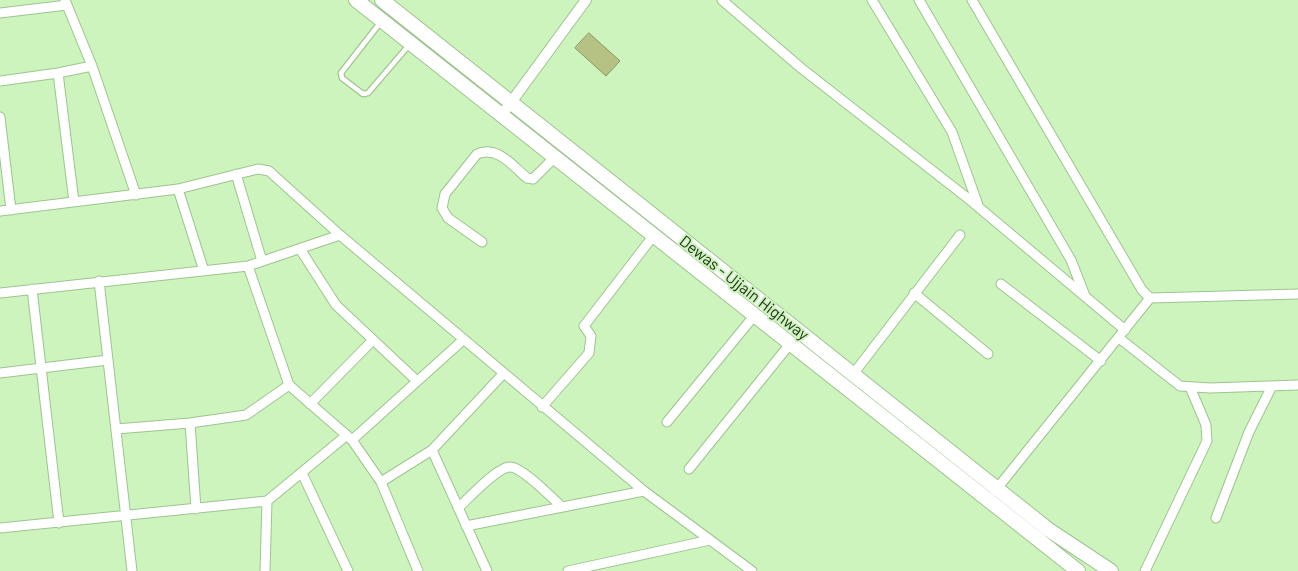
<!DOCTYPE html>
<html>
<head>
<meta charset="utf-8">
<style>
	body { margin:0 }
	canvas { display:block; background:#ccf4bc }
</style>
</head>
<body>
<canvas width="1298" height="571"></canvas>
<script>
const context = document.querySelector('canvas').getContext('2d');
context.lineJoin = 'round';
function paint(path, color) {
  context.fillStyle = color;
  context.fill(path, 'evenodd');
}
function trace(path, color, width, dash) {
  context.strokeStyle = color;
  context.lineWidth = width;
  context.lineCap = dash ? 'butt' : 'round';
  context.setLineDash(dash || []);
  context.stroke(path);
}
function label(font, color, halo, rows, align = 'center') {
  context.font = font + ' Barlow,sans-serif';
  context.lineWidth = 4;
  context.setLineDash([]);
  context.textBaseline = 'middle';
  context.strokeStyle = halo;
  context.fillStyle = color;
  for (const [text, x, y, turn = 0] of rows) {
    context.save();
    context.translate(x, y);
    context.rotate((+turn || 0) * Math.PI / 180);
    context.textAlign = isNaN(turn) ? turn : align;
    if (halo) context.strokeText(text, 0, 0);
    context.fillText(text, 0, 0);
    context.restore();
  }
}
const building = new Path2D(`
	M 589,33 L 620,61 L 606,76 L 575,48 Z`);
paint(building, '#b6c284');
trace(building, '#8b9659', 1);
const service = new Path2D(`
	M 380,23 L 341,73 L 342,78 L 363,94 L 368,93 L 410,44`);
const minor = new Path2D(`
	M 65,0 L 92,66 L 136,195
	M 722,0 L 801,68 L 970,200 L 1125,330
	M 872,0 L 952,132 L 978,205
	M 919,0 L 1071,260 L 1085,296
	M 972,0 L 1142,290 L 1150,298 L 1298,294
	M 0,13 L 67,5
	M 58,73 L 74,202
	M 0,81 L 58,73 L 92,66
	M 0,117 L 11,210
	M 236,174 L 262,261
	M 178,189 L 204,271
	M 0,211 L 178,189 L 258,169 L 269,171 L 340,235
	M 482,242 L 448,218 L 442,208 L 445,194 L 477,154 C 497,145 513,166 527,178 L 533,179 L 555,157
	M 300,249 L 336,305 L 417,381
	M 248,266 L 289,385 L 352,440 L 381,482 L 418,571
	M 99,281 L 132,571
	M 1001,284 L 1101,361
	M 32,289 L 59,523
	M 0,293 L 248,266 L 340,235 L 644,491 L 752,571
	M 914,293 L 988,354
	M 1119,338 L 1180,386 L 1210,388 L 1298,385
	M 0,373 L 108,360
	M 854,373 L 960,235
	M 310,404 L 373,340
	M 542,407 L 589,353 L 591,336 L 584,326 L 654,235
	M 667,422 L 754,316
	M 190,423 L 196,509
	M 116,429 L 190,423 L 246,415 L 289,385
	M 352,440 L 463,340
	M 432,450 L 487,571
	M 689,469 L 790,344
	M 302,473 L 348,571
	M 381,482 L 432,450 L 503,374
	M 995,491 L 1150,298
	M 458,508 C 468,499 497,467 510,467 C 522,467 552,498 562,507
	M 1216,518 L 1249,432 L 1272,386
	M 466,526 L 644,491
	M 0,528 L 267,501
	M 265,571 L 267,501 L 347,435
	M 568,571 L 710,540
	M 1145,571 L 1207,441 L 1206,425 L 1190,387`);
const tertiary = new Path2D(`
	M 501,116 L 586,0`);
const primary = new Path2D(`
	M 356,0 L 1078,571
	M 382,0 L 1049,530 L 1111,571`);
trace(service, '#9ec48f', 7);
trace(minor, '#9ec48f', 11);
trace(tertiary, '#9ec48f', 12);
trace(primary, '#9ec48f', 16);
trace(service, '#fff', 4.5);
trace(minor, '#fff', 9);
trace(tertiary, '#fff', 10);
trace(primary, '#fff', 14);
label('16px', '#21301b', '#ccf4bc', [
	["Dewas - Ujjain Highway",744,288,38]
]);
</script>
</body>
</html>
